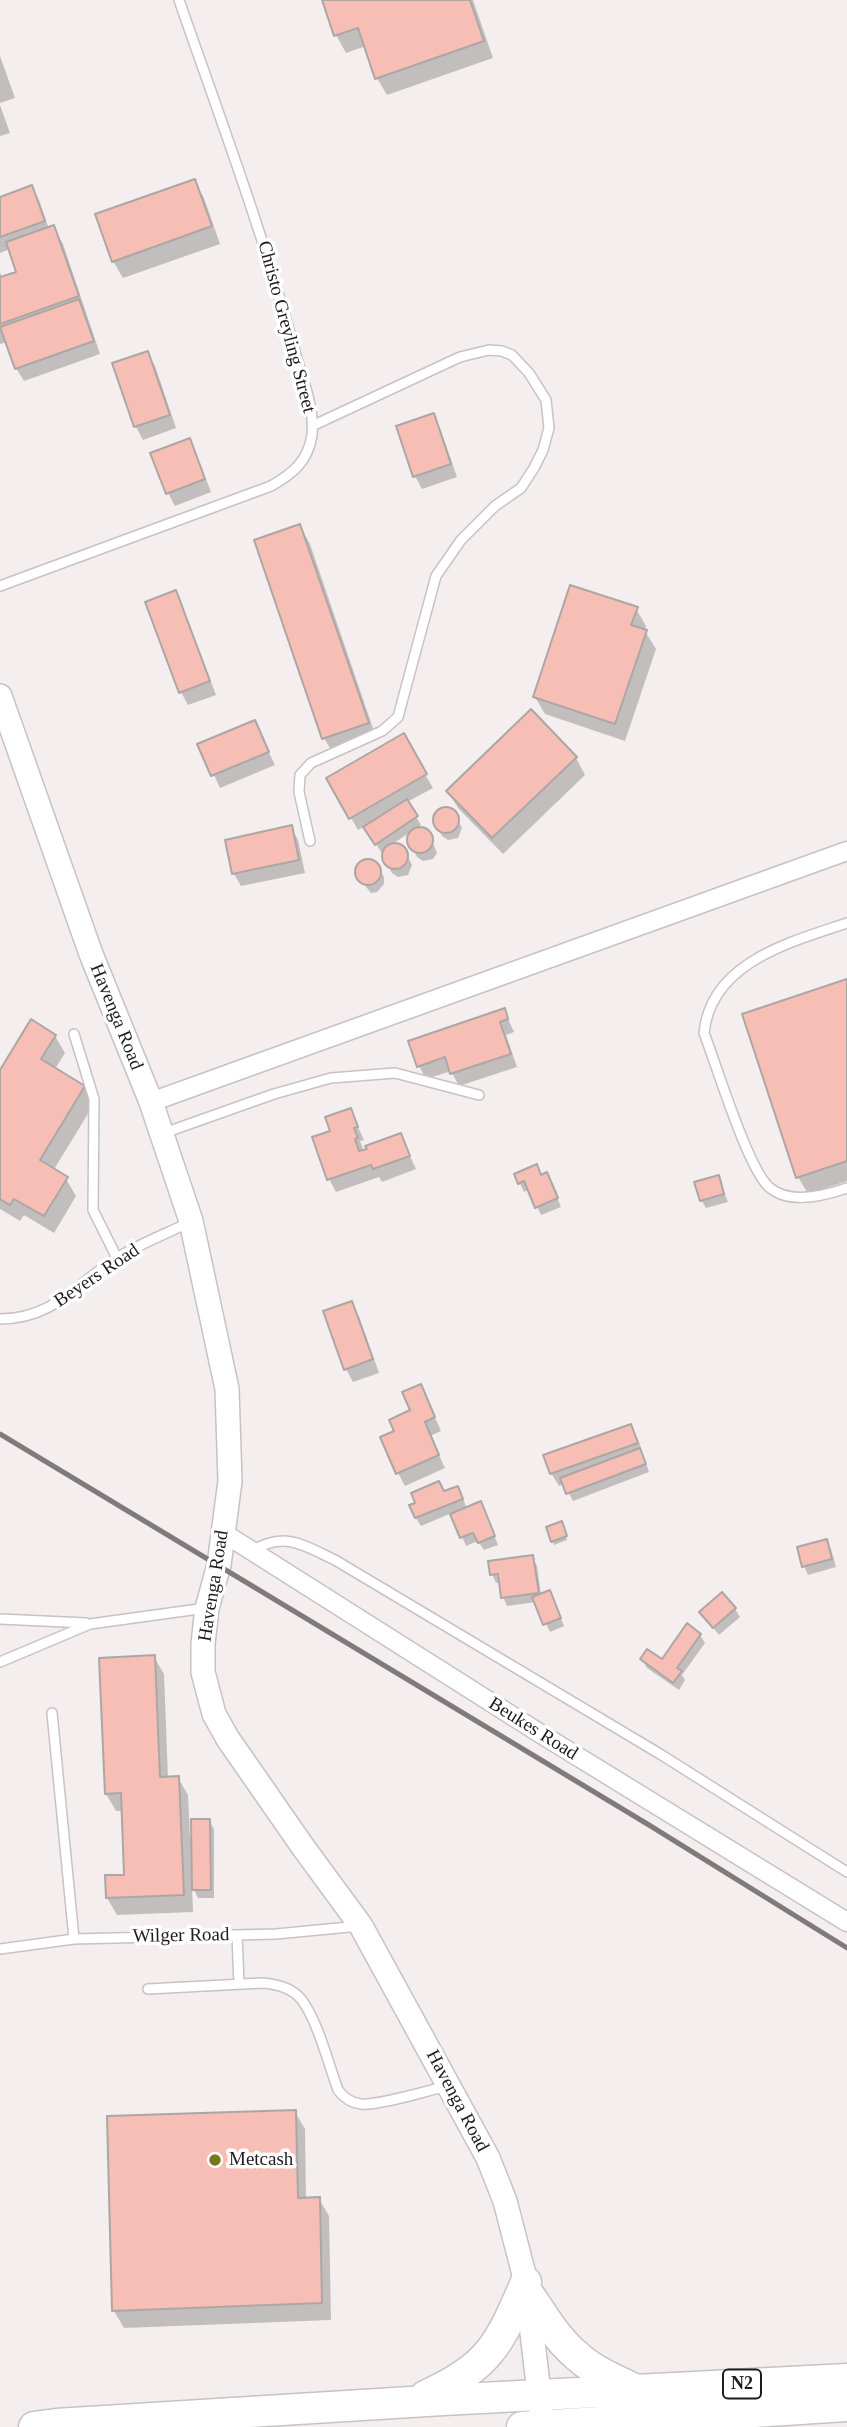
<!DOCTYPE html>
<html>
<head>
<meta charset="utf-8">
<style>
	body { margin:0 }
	canvas { display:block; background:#f4eeee }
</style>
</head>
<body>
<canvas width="847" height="2427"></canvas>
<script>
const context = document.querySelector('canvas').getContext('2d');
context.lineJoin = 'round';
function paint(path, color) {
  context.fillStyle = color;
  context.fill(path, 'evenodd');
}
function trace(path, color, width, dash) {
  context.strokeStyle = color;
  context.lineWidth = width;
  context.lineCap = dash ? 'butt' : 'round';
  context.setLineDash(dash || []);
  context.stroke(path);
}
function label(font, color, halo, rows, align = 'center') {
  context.font = font + ' Georgia,serif';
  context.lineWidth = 7;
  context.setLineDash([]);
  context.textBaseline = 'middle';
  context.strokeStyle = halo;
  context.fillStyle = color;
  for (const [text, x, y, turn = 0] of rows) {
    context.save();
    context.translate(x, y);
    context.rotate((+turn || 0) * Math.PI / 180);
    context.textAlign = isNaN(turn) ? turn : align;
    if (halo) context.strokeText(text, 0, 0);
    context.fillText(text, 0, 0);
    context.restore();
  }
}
paint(new Path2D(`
	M 324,0 L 473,0 L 493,58 L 387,95 L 377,78 L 366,46 L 346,53 L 336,35 Z
	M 0,56 L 15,98 L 0,103 Z
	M 0,105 L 10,133 L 0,136 Z
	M 194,181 L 204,198 L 220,244 L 123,278 L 113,261 Z
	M 32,187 L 39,200 L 49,229 L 53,227 L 63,244 L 100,354 L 24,381 L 16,368 L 7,342 L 0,344 L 0,272 L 2,278 L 18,273 L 10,249 L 0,253 L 0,199 Z
	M 147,353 L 155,366 L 176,428 L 143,440 L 136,427 L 114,364 Z
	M 433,415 L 440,428 L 457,477 L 422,489 L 415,476 Z
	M 189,440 L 196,453 L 211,492 L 175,506 L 168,493 Z
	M 300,526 L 310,544 L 377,740 L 334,755 L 324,738 Z
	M 175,592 L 182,605 L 216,695 L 188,705 L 181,692 Z
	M 636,609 L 646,626 L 645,631 L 656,649 L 625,741 L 545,714 L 535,697 Z
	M 254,722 L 275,765 L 220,788 L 200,745 Z
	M 403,736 L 433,788 L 407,802 L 421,825 L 388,847 L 397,845 L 404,849 L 412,865 L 408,875 L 398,877 L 392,873 L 387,864 L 384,850 L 381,852 L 365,826 L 358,830 L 328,778 Z
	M 576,758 L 585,775 L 503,854 L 458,808 L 448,791 Z
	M 447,808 L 454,812 L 462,828 L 458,838 L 448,840 L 442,836 L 437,827 L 435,816 L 440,810 Z
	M 291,827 L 298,840 L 305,873 L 241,886 L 234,874 Z
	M 422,829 L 429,833 L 437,853 L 433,859 L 423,861 L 417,857 L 409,841 L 414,831 Z
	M 369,861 L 379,868 L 384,877 L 384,884 L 377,892 L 371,893 L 357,876 L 357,868 L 362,863 Z
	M 847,981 L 847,1181 L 808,1194 L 798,1177 Z
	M 504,1010 L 514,1032 L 506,1035 L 517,1067 L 459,1086 L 451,1071 L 426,1079 L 419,1066 Z
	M 55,1036 L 65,1053 L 55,1069 L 84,1087 L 94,1104 L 53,1171 L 66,1179 L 76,1196 L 54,1233 L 24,1215 L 20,1221 L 0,1209 L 0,1073 Z
	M 350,1110 L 364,1140 L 360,1141 L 364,1151 L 400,1135 L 416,1169 L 382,1182 L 379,1177 L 336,1192 L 329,1179 L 314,1138 L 332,1132 Z
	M 516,1175 L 551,1183 L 561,1207 L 541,1215 L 529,1189 L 524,1192 Z
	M 718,1177 L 728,1202 L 706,1208 L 701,1200 Z
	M 351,1303 L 359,1316 L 379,1373 L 353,1382 L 346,1369 Z
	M 427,1399 L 441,1431 L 430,1436 L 445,1468 L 405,1486 L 398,1473 L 396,1432 L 413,1411 Z
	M 630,1426 L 638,1439 L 649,1472 L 573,1501 L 564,1484 L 559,1486 L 551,1473 Z
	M 462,1496 L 467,1509 L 485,1512 L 498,1545 L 484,1550 L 478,1541 L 466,1546 L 452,1513 L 421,1526 L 416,1518 Z
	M 563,1527 L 567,1540 L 554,1545 L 552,1541 Z
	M 826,1541 L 831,1549 L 836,1567 L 808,1575 L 804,1566 Z
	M 532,1557 L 537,1566 L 541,1595 L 554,1600 L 564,1626 L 550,1632 L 536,1602 L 507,1606 L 503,1597 L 501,1582 L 496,1583 L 492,1574 Z
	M 735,1609 L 740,1617 L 719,1635 L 701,1612 Z
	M 700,1635 L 705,1643 L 682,1675 L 685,1680 L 679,1690 L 647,1668 L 642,1659 L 662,1662 Z
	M 154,1657 L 164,1674 L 168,1778 L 178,1778 L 188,1795 L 190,1836 L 193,1836 L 209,1821 L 214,1829 L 214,1898 L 198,1898 L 192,1886 L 193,1912 L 117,1915 L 107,1898 L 107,1877 L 126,1876 L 123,1811 L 116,1811 L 106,1794 Z
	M 295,2112 L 305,2129 L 306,2199 L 319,2199 L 329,2216 L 331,2320 L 124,2328 L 114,2311 Z`), '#0003');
const building = new Path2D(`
	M 322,0 L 470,0 L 484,41 L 375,79 L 358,28 L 334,36 Z
	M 195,179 L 212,226 L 112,262 L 95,214 Z
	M 32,185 L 45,221 L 0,237 L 0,197 Z
	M 54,225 L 79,296 L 0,324 L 0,277 L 16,272 L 6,242 Z
	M 79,299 L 94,341 L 15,369 L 0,327 Z
	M 148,351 L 170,415 L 134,427 L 112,363 Z
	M 434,413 L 451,464 L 413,477 L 396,426 Z
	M 190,438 L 205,479 L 166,494 L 150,453 Z
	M 300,524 L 369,723 L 322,739 L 254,540 Z
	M 570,585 L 638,607 L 631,625 L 647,630 L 615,724 L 533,697 Z
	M 176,590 L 210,681 L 179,693 L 145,602 Z
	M 531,709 L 577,757 L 492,838 L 446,791 Z
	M 255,720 L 269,752 L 211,776 L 197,744 Z
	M 404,733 L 427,774 L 349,819 L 326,778 Z
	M 407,799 L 418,816 L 375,845 L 363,827 Z
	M433 820a13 13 0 1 1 26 0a13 13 0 1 1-26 0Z
	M 292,825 L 299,860 L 232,874 L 225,840 Z
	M407 840a13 13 0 1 1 26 0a13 13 0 1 1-26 0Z
	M382 856a13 13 0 1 1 26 0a13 13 0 1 1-26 0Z
	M355 872a13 13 0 1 1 26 0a13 13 0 1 1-26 0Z
	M 847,979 L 847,1161 L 796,1178 L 742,1014 Z
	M 505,1008 L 508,1019 L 500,1022 L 511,1054 L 450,1074 L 445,1057 L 417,1067 L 408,1041 Z
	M 31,1019 L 56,1035 L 41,1059 L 85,1086 L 40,1160 L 68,1177 L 44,1216 L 14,1199 L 10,1205 L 0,1199 L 0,1070 Z
	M 351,1108 L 358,1127 L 354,1128 L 358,1138 L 355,1139 L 359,1151 L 367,1149 L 365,1146 L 401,1133 L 410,1156 L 373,1169 L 371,1165 L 327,1180 L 312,1137 L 330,1131 L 325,1117 Z
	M 537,1164 L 541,1175 L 547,1172 L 558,1198 L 535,1208 L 524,1181 L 518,1184 L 514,1174 Z
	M 719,1175 L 724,1194 L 700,1201 L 694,1182 Z
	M 352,1301 L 373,1359 L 344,1370 L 323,1311 Z
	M 421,1384 L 435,1417 L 425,1422 L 439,1455 L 396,1474 L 380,1437 L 394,1431 L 389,1420 L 410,1410 L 402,1392 Z
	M 631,1424 L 638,1443 L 550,1474 L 543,1455 Z
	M 640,1448 L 646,1464 L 566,1494 L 560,1478 Z
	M 439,1481 L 444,1491 L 458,1486 L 463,1499 L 415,1518 L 409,1505 L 415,1503 L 411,1493 Z
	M 481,1501 L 495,1536 L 478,1543 L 473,1533 L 460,1538 L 450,1514 Z
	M 562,1521 L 567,1536 L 551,1542 L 546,1527 Z
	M 827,1539 L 832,1559 L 802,1567 L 797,1547 Z
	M 533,1555 L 539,1593 L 501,1598 L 498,1574 L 490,1575 L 488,1561 Z
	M 550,1590 L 561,1618 L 543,1625 L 532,1597 Z
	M 722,1592 L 736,1608 L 713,1628 L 699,1612 Z
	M 687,1623 L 701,1634 L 677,1668 L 682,1671 L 673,1683 L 640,1659 L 647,1649 L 662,1659 Z
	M 155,1655 L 160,1777 L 179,1776 L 184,1895 L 106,1898 L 105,1875 L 124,1875 L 121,1793 L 105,1794 L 99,1658 Z
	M 191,1819 L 210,1819 L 211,1890 L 192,1890 Z
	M 296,2110 L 298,2198 L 320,2197 L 322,2303 L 112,2311 L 107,2116 Z`);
paint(building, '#f6beb4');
trace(building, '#aca6a5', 2);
const service = new Path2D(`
	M 0,586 L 271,486 C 292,474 308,462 312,435 C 315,407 301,375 294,348 C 262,230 219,115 179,0
	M 310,841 L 299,792 L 300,775 L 311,763 L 382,731 L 398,717 L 436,576 L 461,540 L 495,506 L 521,488 L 534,468 L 543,450 L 549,428 L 546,400 L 529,373 L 512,355 L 502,351 L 489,350 L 460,357 L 312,426
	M 847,923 C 791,942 711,962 704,1033 C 716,1064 748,1169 769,1187 C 789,1205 824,1196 847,1188
	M 74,1034 L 94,1099 L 93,1210 L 117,1258
	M 164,1133 L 274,1094 L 331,1078 L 395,1073 L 479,1095
	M 0,1319 C 53,1319 76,1284 117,1258 C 139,1244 166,1234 190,1222
	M 252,1551 C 285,1531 303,1545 335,1560 L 660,1754 L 847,1872
	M 0,1619 L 86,1623
	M 0,1662 L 90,1624 L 206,1608
	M 52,1713 L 74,1939
	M 237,1935 L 239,1984
	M 0,1949 L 74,1939 L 276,1934 L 360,1926
	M 148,1989 L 262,1983 C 276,1984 292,1988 301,1999 C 317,2019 329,2065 338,2090 C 344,2098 351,2103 361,2104 C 378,2106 429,2090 448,2086`);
const minor = new Path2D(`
	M 151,1102 L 847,851
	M 222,1532 L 541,1734 L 847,1922`);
const tertiary = new Path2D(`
	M 0,696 L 91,954 L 151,1102 L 191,1221 L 227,1389 L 230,1481 L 219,1565 L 207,1608 L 203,1644 L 203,1672 L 214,1714 L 228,1739 L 303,1847 L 361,1926 L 488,2158 L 505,2201 L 526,2282 L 541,2410`);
const trunk = new Path2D(`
	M 528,2293 C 542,2314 556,2338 576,2355 C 593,2371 614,2379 634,2389
	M 425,2396 C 490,2366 499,2345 526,2282
	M 34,2427 L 56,2424 L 443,2400 L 847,2379
	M 522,2427 L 847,2406`);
trace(service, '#c8c2c3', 12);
trace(minor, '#c8c2c3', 21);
trace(tertiary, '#c8c2c3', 26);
trace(trunk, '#c8c2c3', 33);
trace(service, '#fff', 9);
trace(minor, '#fff', 18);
trace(tertiary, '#fff', 23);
trace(trunk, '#fff', 30);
trace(new Path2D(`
	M 0,1434 L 649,1825 L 847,1948`), '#7f7b7c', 5);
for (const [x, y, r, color] of [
	[215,2160,7,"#76771e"]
]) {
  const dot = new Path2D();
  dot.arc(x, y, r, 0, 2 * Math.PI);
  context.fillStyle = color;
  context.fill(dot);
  trace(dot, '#fff', 2.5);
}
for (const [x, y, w] of [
	[742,2384,38]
]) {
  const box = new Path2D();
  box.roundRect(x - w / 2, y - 14.5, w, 29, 5);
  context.fillStyle = '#fff';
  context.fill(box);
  trace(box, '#1e1b1c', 2);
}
label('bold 18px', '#1e1b1c', null, [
	["N2",742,2384]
]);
label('19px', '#1e1b1c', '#fff', [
	["Christo Greyling Street",286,327,75],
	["Havenga Road",116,1017,68],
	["Beyers Road",97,1276,-34],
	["Havenga Road",214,1586,-81],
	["Beukes Road",533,1729,32],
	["Wilger Road",181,1936,-1],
	["Havenga Road",457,2101,62]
]);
label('19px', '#1e1b1c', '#fff', [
	["Metcash",229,2160]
], 'left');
</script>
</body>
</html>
